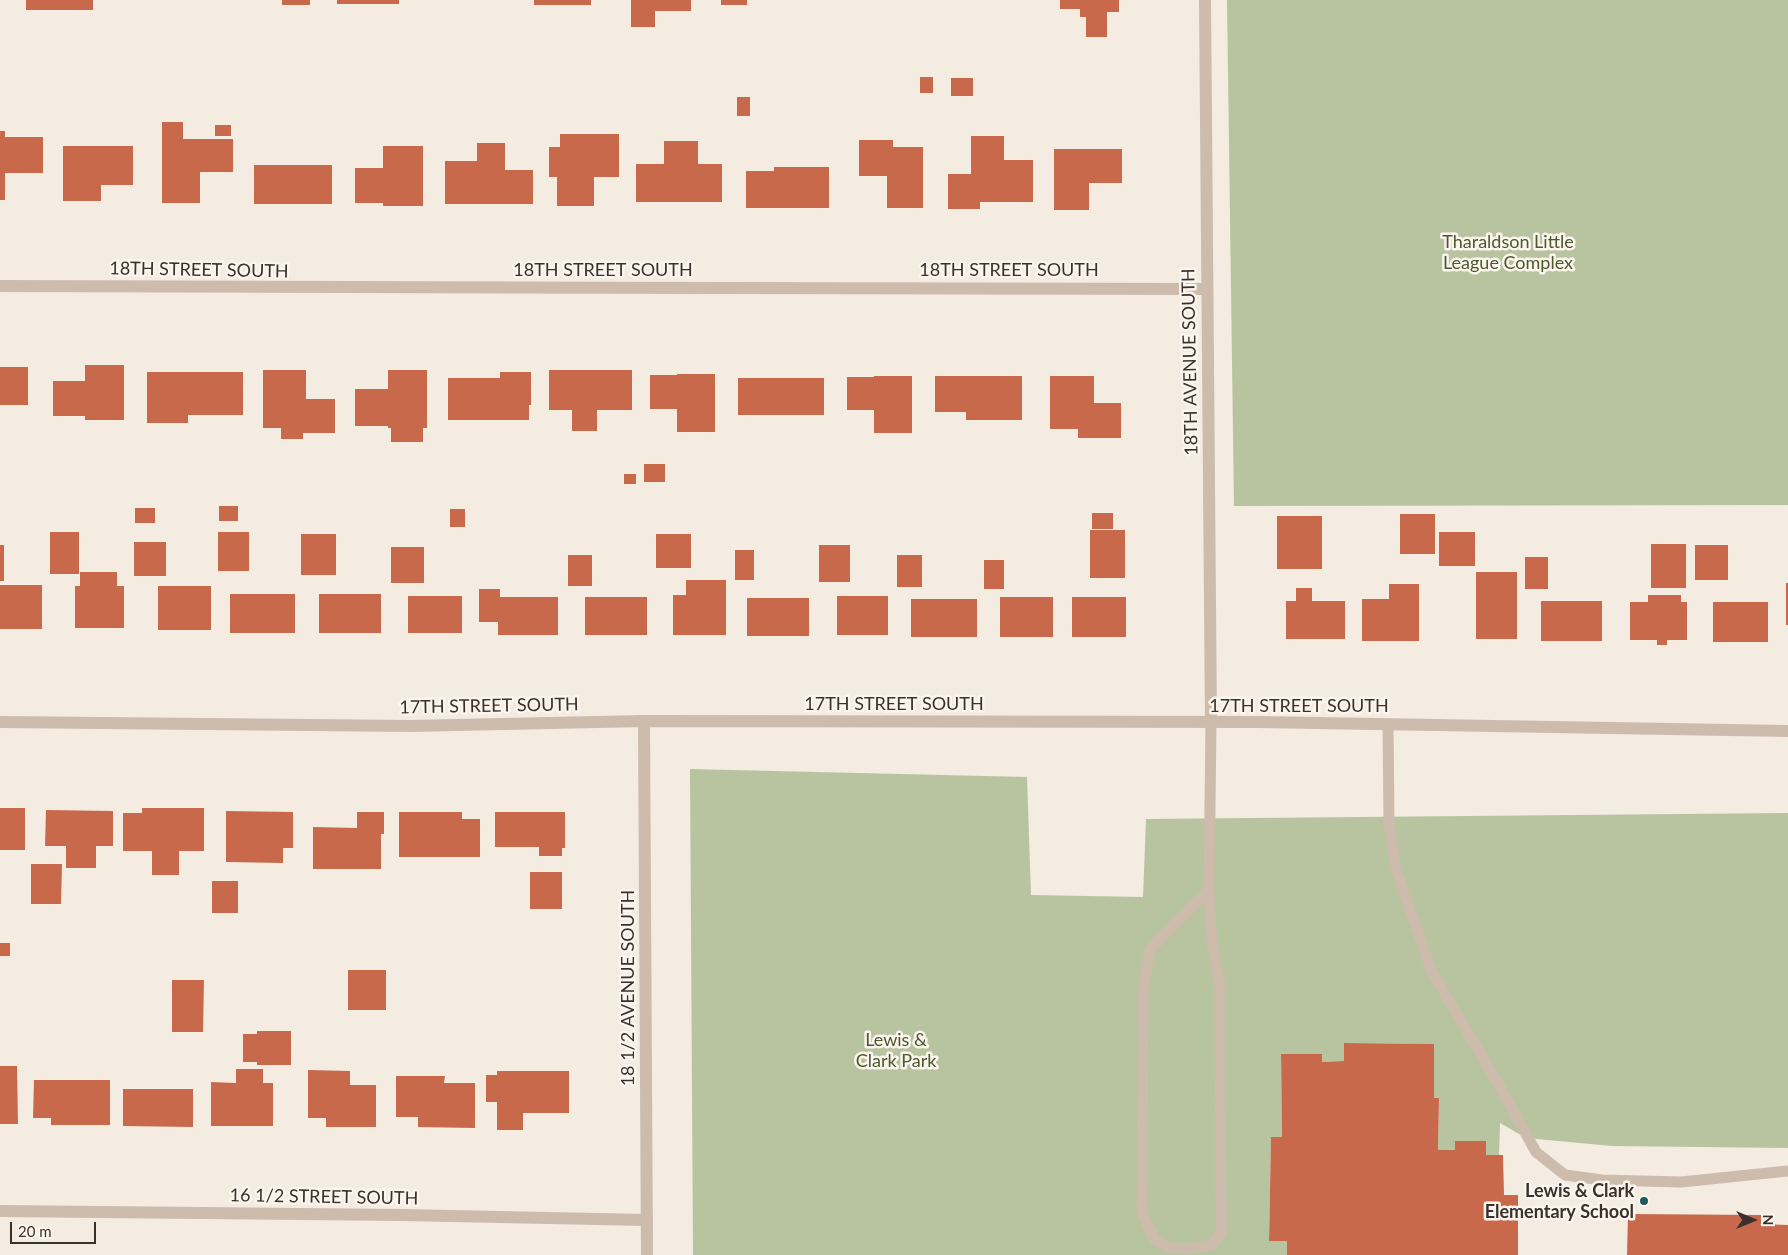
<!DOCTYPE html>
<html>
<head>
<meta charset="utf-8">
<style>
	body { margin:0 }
	#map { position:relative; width:1788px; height:1255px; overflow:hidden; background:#f4ebe1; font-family:Lato,sans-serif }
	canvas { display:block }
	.north { position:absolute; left:1728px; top:1195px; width:50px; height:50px; -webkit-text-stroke:4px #fbf5ee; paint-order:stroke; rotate:90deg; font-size:14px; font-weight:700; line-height:20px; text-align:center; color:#3b302b }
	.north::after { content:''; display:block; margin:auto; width:18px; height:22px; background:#3b302b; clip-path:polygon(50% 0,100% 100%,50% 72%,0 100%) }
	.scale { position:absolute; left:10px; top:1222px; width:86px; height:22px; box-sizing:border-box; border:2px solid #3b302b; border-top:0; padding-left:6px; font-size:15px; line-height:18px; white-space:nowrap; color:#3b302b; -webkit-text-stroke:4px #fbf5ee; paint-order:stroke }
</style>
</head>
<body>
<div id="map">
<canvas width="1788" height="1255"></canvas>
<div class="north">N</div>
<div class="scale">20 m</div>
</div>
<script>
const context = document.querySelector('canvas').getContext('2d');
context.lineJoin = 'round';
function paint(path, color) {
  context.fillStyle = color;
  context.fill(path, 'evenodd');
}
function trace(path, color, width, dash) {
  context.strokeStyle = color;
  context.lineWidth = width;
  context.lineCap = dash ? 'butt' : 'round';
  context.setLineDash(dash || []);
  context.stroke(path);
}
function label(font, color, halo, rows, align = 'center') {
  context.font = font + ' Lato,sans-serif';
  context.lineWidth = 5;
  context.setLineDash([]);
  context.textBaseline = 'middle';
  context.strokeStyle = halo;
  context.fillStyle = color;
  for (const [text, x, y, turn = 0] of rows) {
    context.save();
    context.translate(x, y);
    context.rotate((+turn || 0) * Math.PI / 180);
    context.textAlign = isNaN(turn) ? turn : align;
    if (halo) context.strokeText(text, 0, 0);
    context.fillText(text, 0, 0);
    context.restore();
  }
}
paint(new Path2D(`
	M 1227,0 L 1788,0 L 1788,505 L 1234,506 Z
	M 690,769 L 1027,777 L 1031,895 L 1143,897 L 1146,819 L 1788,813 L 1788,1148 L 1612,1146 L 1526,1138 L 1500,1123 L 1499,1155 L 1486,1155 L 1486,1141 L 1456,1141 L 1455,1150 L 1438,1150 L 1439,1098 L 1434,1098 L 1434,1044 L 1344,1043 L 1344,1061 L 1322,1062 L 1322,1054 L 1281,1054 L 1282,1137 L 1271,1138 L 1269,1241 L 1287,1241 L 1287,1255 L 693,1255 Z`), '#b8c4a0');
paint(new Path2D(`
	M 26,0 L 93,0 L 93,10 L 26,10 Z
	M 282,0 L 310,0 L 310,5 L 282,5 Z
	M 337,0 L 399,0 L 399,4 L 337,4 Z
	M 534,0 L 591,0 L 591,5 L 534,5 Z
	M 631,0 L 691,0 L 691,11 L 655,11 L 655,27 L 631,27 Z
	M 721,0 L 747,0 L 747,5 L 721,5 Z
	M 1060,0 L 1119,0 L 1119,12 L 1107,12 L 1107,37 L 1086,37 L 1086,17 L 1080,17 L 1080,9 L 1060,9 Z
	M 920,77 L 933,77 L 933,93 L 920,93 Z
	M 951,78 L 973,78 L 973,96 L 951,96 Z
	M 737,97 L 750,97 L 750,116 L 737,116 Z
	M 162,122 L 183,122 L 183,139 L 233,139 L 233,172 L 200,172 L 200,203 L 162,203 Z
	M 215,125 L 231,125 L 231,136 L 215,136 Z
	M 0,131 L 5,131 L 5,137 L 43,137 L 43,173 L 5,173 L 5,200 L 0,200 Z
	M 560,134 L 619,134 L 619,177 L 594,177 L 594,206 L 557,206 L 557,177 L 549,177 L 549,147 L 560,147 Z
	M 971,136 L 1004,136 L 1004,160 L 1033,160 L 1033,202 L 980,202 L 980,209 L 948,209 L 948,174 L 971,174 Z
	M 859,140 L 893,140 L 893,147 L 923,147 L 923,208 L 887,208 L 887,176 L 859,176 Z
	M 664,141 L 698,141 L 698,164 L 722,164 L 722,202 L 636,202 L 636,164 L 664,164 Z
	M 477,143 L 505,143 L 505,170 L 533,170 L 533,204 L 445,204 L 445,161 L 477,161 Z
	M 63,146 L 133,146 L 133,185 L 101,185 L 101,201 L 63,201 Z
	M 383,146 L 423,146 L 423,206 L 383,206 L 383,203 L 355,203 L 355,168 L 383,168 Z
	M 1054,149 L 1122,149 L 1122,183 L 1089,183 L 1089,210 L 1054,210 Z
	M 254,165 L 332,165 L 332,204 L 254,204 Z
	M 774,167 L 829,167 L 829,208 L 746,208 L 746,171 L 774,171 Z
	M 85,365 L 124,365 L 124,420 L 85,420 L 85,416 L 53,416 L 53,381 L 85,381 Z
	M 0,367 L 28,367 L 28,405 L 0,405 Z
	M 263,370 L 306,370 L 306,399 L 335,399 L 335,433 L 303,433 L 303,439 L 281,439 L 281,428 L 263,428 Z
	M 388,370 L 427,370 L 427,428 L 423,428 L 423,442 L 391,442 L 391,428 L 388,428 L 388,426 L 355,426 L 355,389 L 388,389 Z
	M 549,370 L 632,370 L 632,410 L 597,410 L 597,431 L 572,431 L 572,410 L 549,410 Z
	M 147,372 L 243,372 L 243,415 L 188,415 L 188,423 L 147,423 Z
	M 500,372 L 531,372 L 531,405 L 529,405 L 529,420 L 448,420 L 448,378 L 500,378 Z
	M 677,374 L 715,374 L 715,432 L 677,432 L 677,409 L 650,409 L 650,375 L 677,375 Z
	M 874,376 L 912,376 L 912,433 L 874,433 L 874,410 L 847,410 L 847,377 L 874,377 Z
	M 935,376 L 1022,376 L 1022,420 L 966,420 L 966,412 L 935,412 Z
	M 1050,376 L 1094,376 L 1094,403 L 1121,403 L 1121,438 L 1078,438 L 1078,429 L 1050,429 Z
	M 738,378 L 824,378 L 824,415 L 738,415 Z
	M 644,464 L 665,464 L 665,482 L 644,482 Z
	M 624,474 L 636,474 L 636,484 L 624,484 Z
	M 219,506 L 238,506 L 238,521 L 219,521 Z
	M 135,508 L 155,508 L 155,523 L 135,523 Z
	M 450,509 L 465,509 L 465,527 L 450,527 Z
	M 1092,513 L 1113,513 L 1113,529 L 1092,529 Z
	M 1400,514 L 1435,514 L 1435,554 L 1400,554 Z
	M 1277,516 L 1322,516 L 1322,569 L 1277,569 Z
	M 1090,530 L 1125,530 L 1125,578 L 1090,578 Z
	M 50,532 L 79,532 L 79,574 L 50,574 Z
	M 218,532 L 249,532 L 249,571 L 218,571 Z
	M 1439,532 L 1475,532 L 1475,566 L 1439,566 Z
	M 301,534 L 336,534 L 336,575 L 301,575 Z
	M 656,534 L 691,534 L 691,568 L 656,568 Z
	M 134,542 L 166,542 L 166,576 L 134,576 Z
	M 1651,544 L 1686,544 L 1686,588 L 1651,588 Z
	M 0,545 L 4,545 L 4,581 L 0,581 Z
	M 819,545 L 850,545 L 850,582 L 819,582 Z
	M 1695,545 L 1728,545 L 1728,580 L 1695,580 Z
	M 391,547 L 424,547 L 424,583 L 391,583 Z
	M 735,550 L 754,550 L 754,580 L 735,580 Z
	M 568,555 L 592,555 L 592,586 L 568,586 Z
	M 897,555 L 922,555 L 922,587 L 897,587 Z
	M 1525,557 L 1548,557 L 1548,589 L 1525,589 Z
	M 984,560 L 1004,560 L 1004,589 L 984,589 Z
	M 80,572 L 117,572 L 117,586 L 124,586 L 124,628 L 75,628 L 75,586 L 80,586 Z
	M 1476,572 L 1517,572 L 1517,639 L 1476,639 Z
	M 686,580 L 726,580 L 726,635 L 673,635 L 673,595 L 686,595 Z
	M 1786,583 L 1788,583 L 1788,625 L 1786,625 Z
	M 1389,584 L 1419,584 L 1419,641 L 1362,641 L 1362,599 L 1389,599 Z
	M 0,585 L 42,585 L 42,629 L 0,629 Z
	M 158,586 L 211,586 L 211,630 L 158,630 Z
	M 1296,588 L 1312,588 L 1312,601 L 1345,601 L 1345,639 L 1286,639 L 1286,601 L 1296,601 Z
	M 479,589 L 500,589 L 500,597 L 558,597 L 558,635 L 498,635 L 498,622 L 479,622 Z
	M 230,594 L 295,594 L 295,633 L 230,633 Z
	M 319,594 L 381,594 L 381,633 L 319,633 Z
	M 1648,595 L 1681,595 L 1681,602 L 1687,602 L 1687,640 L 1667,640 L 1667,645 L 1657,645 L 1657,640 L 1630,640 L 1630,602 L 1648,602 Z
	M 408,596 L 462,596 L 462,633 L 408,633 Z
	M 837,596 L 888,596 L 888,635 L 837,635 Z
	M 585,597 L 647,597 L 647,635 L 585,635 Z
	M 1000,597 L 1053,597 L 1053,637 L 1000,637 Z
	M 1072,597 L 1126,597 L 1126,637 L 1072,637 Z
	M 747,598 L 809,598 L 809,636 L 747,636 Z
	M 911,599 L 977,599 L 977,637 L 911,637 Z
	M 1541,601 L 1602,601 L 1602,641 L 1541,641 Z
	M 1713,602 L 1768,602 L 1768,642 L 1713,642 Z
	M 0,808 L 25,808 L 25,850 L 0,850 Z
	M 142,808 L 204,808 L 204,851 L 179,851 L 179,875 L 152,875 L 152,851 L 123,851 L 123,813 L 142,813 Z
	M 46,810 L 113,811 L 113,846 L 96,846 L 96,868 L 66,868 L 66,846 L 45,846 Z
	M 226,811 L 293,812 L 293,848 L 283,848 L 283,863 L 226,862 Z
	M 357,812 L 384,812 L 384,834 L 381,834 L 381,869 L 313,869 L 313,827 L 357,828 Z
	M 399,812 L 462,812 L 462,819 L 480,819 L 480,857 L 399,857 Z
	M 495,812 L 565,812 L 565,848 L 562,848 L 562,856 L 539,856 L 539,847 L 495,847 Z
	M 31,864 L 62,864 L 61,904 L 31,904 Z
	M 530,872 L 562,872 L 562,909 L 530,909 Z
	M 212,881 L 238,881 L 238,913 L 212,913 Z
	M 0,943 L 10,943 L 10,956 L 0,956 Z
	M 348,970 L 386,970 L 386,1010 L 348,1010 Z
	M 172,980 L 204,980 L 203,1032 L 172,1032 Z
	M 257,1031 L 291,1031 L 291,1065 L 257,1065 L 257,1062 L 243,1062 L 243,1034 L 257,1034 Z
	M 1344,1043 L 1434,1044 L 1434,1098 L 1439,1098 L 1438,1150 L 1455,1150 L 1455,1141 L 1486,1141 L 1486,1155 L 1503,1155 L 1504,1195 L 1518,1195 L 1518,1255 L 1287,1255 L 1287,1241 L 1269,1241 L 1271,1137 L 1282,1137 L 1281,1054 L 1322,1054 L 1322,1062 L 1344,1061 Z
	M 0,1066 L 17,1066 L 18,1124 L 0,1124 Z
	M 236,1069 L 263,1069 L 263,1083 L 273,1083 L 273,1126 L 211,1126 L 211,1082 L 236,1083 Z
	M 308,1070 L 350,1071 L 350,1085 L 376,1085 L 376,1127 L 326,1127 L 326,1118 L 308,1118 Z
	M 497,1071 L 569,1071 L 569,1113 L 523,1113 L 523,1130 L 497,1130 L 497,1102 L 486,1102 L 486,1075 L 497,1075 Z
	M 396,1076 L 445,1076 L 444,1083 L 475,1083 L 475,1128 L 418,1127 L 418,1117 L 396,1117 Z
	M 34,1080 L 110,1080 L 110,1125 L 51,1125 L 51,1118 L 33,1118 Z
	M 123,1089 L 193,1089 L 193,1127 L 123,1126 Z
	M 1628,1214 L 1761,1215 L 1761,1224 L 1788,1225 L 1788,1255 L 1627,1255 Z`), '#c8694b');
trace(new Path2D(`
	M 1388,724 L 1389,822 L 1396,869 L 1432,972 L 1496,1080 L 1536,1152 L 1565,1175 L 1602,1180 L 1681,1182 L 1788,1171
	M 1209,890 L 1150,949 L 1143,992 L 1142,1213 L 1155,1240 L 1170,1248 L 1188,1249 L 1211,1245 L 1221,1234 L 1220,985 L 1212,943 L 1209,890 L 1211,723`), '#cdbbac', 11);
trace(new Path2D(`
	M 1205,0 L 1211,723
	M 0,286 C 402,290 805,286 1207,289
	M 644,721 L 647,1255
	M 0,722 L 410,726 L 644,721 L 1258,722 L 1788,731
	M 0,1211 L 402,1215 L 647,1220`), '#cdbbac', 12);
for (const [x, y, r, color] of [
	[1644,1201,5,"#1f5a5e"]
]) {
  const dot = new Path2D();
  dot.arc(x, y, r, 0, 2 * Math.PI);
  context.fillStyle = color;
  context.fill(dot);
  trace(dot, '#fbf5ee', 2);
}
label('18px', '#4a5a2e', '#fbf5ee', [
	["Tharaldson Little",1508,242],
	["League Complex",1508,263],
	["Lewis &",896,1040],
	["Clark Park",896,1061]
]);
label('18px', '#3b302b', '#fbf5ee', [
	["18TH STREET SOUTH",199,270,1],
	["18TH STREET SOUTH",603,270],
	["18TH STREET SOUTH",1009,270],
	["18TH AVENUE SOUTH",1190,362,-91],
	["17TH STREET SOUTH",894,704],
	["17TH STREET SOUTH",489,706,-1],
	["17TH STREET SOUTH",1299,706],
	["18 1/2 AVENUE SOUTH",628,988,-90],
	["16 1/2 STREET SOUTH",324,1197,1]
]);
label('bold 18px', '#3b302b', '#fbf5ee', [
	["Lewis & Clark",1634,1191],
	["Elementary School",1634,1212]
], 'right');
</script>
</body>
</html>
